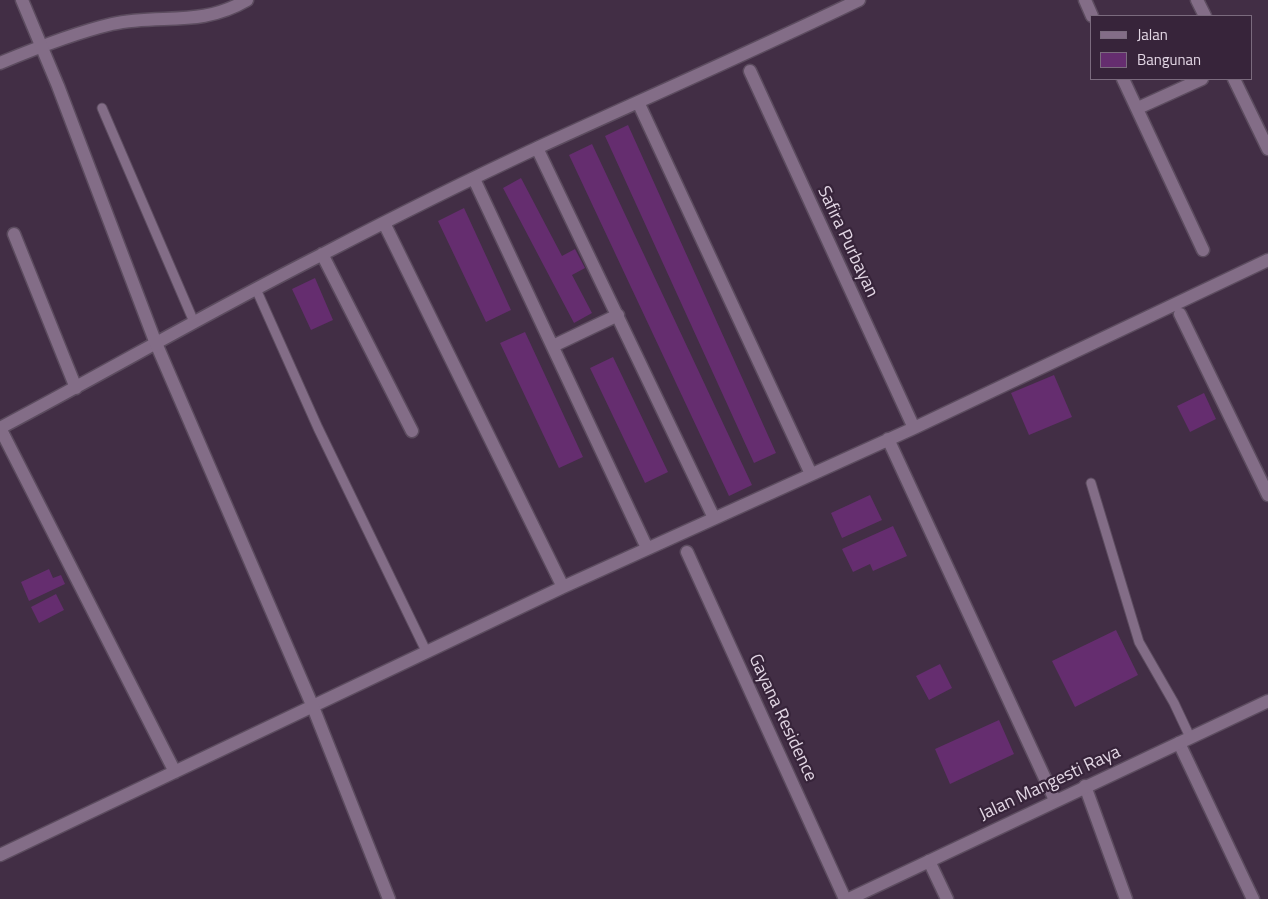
<!DOCTYPE html>
<html>
<head>
<meta charset="utf-8">
<style>
	body { margin:0 }
	#map { position:relative; width:1268px; height:899px; overflow:hidden; background:#422e45; font-family:"Titillium Web",sans-serif }
	canvas { display:block }
	.legend { position:absolute; left:1090px; top:15px; width:162px; height:65px; box-sizing:border-box; background:#37243a; border:1px solid #7b6b7e; margin:0; padding:6px 9px; list-style:none; font-size:15px; color:#e2d6e4 }
	.legend li { display:flex; align-items:center; gap:10px; height:25px }
	.legend b { width:25px; border:1px solid #7b6b7e }
</style>
</head>
<body>
<div id="map">
<canvas width="1268" height="899"></canvas>
<ul class="legend">
<li><b style="height:6px;background:#836d87"></b>Jalan</li>
<li><b style="height:14px;background:#652d6f"></b>Bangunan</li>
</ul>
</div>
<script>
const context = document.querySelector('canvas').getContext('2d');
context.lineJoin = 'round';
function paint(path, color) {
  context.fillStyle = color;
  context.fill(path, 'evenodd');
}
function trace(path, color, width, dash) {
  context.strokeStyle = color;
  context.lineWidth = width;
  context.lineCap = dash ? 'butt' : 'round';
  context.setLineDash(dash || []);
  context.stroke(path);
}
function label(font, color, halo, rows, align = 'center') {
  context.font = font + ' "Titillium Web",sans-serif';
  context.lineWidth = 4.5;
  context.setLineDash([]);
  context.textBaseline = 'middle';
  context.strokeStyle = halo;
  context.fillStyle = color;
  for (const [text, x, y, turn = 0] of rows) {
    context.save();
    context.translate(x, y);
    context.rotate((+turn || 0) * Math.PI / 180);
    context.textAlign = isNaN(turn) ? turn : align;
    if (halo) context.strokeText(text, 0, 0);
    context.fillText(text, 0, 0);
    context.restore();
  }
}
paint(new Path2D(`
	M 628,125 L 776,453 L 754,463 L 605,136 Z
	M 592,144 L 752,485 L 729,496 L 569,155 Z
	M 521,178 L 562,256 L 575,249 L 585,268 L 572,275 L 592,313 L 574,323 L 503,188 Z
	M 464,208 L 511,310 L 486,322 L 438,221 Z
	M 315,278 L 333,320 L 311,330 L 292,289 Z
	M 525,332 L 583,457 L 559,468 L 500,343 Z
	M 613,357 L 668,472 L 645,483 L 590,368 Z
	M 1054,375 L 1072,417 L 1029,435 L 1011,393 Z
	M 1204,393 L 1216,419 L 1190,432 L 1177,406 Z
	M 870,495 L 882,520 L 842,538 L 831,513 Z
	M 893,526 L 907,556 L 873,571 L 870,564 L 853,572 L 842,549 Z
	M 49,569 L 53,578 L 61,575 L 65,584 L 29,601 L 21,582 Z
	M 56,594 L 64,610 L 39,623 L 31,607 Z
	M 1116,630 L 1138,675 L 1075,707 L 1052,661 Z
	M 940,664 L 952,688 L 929,700 L 916,676 Z
	M 999,720 L 1014,754 L 950,784 L 935,749 Z`), '#652d6f');
const service = new Path2D(`
	M 102,108 L 194,322
	M 256,289 L 318,428 L 427,653
	M 1091,483 L 1139,642 L 1174,703 L 1190,737`);
const minor = new Path2D(`
	M 1085,0 L 1092,16
	M 1197,0 L 1205,16
	M 0,63 C 36,48 74,33 112,24 C 161,13 199,28 247,0
	M 750,71 L 914,428
	M 1123,79 L 1203,250
	M 1234,79 L 1268,149
	M 638,102 L 811,474
	M 1138,108 L 1202,79
	M 537,148 L 714,518
	M 474,179 L 647,548
	M 384,223 L 563,587
	M 14,234 L 76,388
	M 322,254 L 412,431
	M 1180,314 L 1268,495
	M 553,346 L 618,315
	M 0,428 C 108,371 214,309 323,254 C 394,217 466,181 539,147 C 646,98 753,51 859,0
	M 0,428 L 175,772
	M 888,439 L 1055,800
	M 687,552 L 845,899
	M 1179,743 L 1253,899
	M 1085,786 L 1126,899
	M 0,855 L 563,587 L 914,428 L 1268,260
	M 929,861 L 947,899`);
const tertiary = new Path2D(`
	M 22,0 L 58,86 L 155,341 L 313,707 L 389,899`);
const secondary = new Path2D(`
	M 849,899 L 1268,701`);
trace(service, '#5c4c5f', 11);
trace(minor, '#5c4c5f', 15);
trace(tertiary, '#5c4c5f', 15);
trace(secondary, '#5c4c5f', 15);
trace(service, '#836d87', 9);
trace(minor, '#836d87', 12);
trace(tertiary, '#836d87', 12);
trace(secondary, '#836d87', 12);
label('18px', '#e2d6e4', '#37243a', [
	["Safira Purbayan",847,242,65],
	["Gayana Residence",782,718,65],
	["Jalan Mangesti Raya",1050,784,-25]
]);
</script>
</body>
</html>
